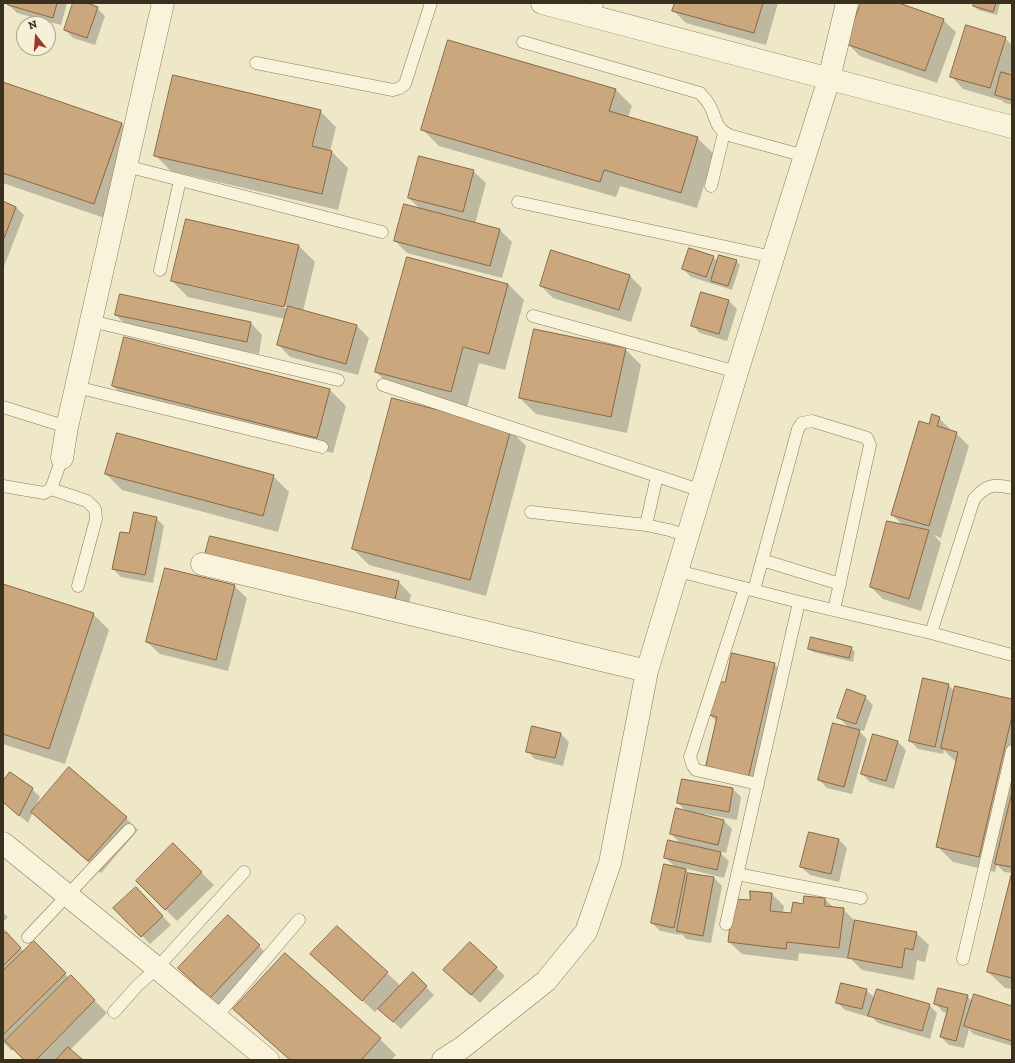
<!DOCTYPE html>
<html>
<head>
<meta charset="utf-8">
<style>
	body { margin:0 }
	#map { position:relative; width:1015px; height:1063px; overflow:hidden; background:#eee7c8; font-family:"Zilla Slab",serif }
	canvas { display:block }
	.frame { position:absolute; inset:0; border:4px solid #3a3020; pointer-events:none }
	.north { position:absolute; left:16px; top:16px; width:40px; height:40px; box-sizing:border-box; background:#f5f0d7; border:1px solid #aaa38e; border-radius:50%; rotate:343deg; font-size:11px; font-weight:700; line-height:16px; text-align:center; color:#3a3020 }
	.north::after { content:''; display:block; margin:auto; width:14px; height:18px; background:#98392e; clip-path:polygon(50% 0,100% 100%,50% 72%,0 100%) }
</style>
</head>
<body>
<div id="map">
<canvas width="1015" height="1063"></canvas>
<div class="frame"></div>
<div class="north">N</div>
</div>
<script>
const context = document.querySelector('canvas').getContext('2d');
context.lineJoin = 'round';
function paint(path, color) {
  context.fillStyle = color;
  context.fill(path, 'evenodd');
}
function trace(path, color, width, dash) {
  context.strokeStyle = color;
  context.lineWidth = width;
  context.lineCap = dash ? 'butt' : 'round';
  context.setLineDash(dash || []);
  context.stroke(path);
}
paint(new Path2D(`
	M 9,3 L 67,3 L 61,25 L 17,13 L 9,5 Z
	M 74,3 L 84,3 L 97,8 L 105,16 L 95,45 L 73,38 L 65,30 Z
	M 676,3 L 778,3 L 766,45 L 686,23 L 674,11 Z
	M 862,3 L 896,3 L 943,20 L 956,32 L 937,83 L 860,56 L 847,43 Z
	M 975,3 L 1000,3 L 997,15 L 978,10 L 974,6 Z
	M 1005,38 L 1012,45 L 1012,68 L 1010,75 L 1012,76 L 1012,105 L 1005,103 L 1001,100 L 963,89 L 951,76 Z
	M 3,83 L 122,124 L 138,140 L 110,220 L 3,183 Z
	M 616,90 L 632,106 L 628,117 L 697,138 L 714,154 L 697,208 L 620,186 L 616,197 L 439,146 L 423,130 Z
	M 320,111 L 336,127 L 330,152 L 332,152 L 348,168 L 338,210 L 171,171 L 155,155 Z
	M 473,171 L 486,183 L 475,224 L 500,230 L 512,242 L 502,278 L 407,253 L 395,241 L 420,209 L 409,198 Z
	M 3,202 L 16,207 L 24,215 L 3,269 Z
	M 299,246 L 315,262 L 303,311 L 357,326 L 369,338 L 358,375 L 290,357 L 278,344 L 285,319 L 188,297 L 172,281 ZM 190,284 L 289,307 L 289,309 L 190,286 Z
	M 713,257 L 718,262 L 736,261 L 740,265 L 732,290 L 691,277 L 683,269 Z
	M 630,276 L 642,288 L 631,322 L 553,298 L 541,286 Z
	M 508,284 L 524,300 L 505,370 L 479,363 L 467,407 L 392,388 L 376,372 Z
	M 729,301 L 737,309 L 727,341 L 700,333 L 692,325 Z
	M 116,315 L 250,322 L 262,335 L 259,354 L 128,327 Z
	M 625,349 L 641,365 L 627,433 L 536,414 L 520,398 Z
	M 113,386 L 330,390 L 346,406 L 333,453 L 129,402 Z
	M 939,418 L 951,430 L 951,432 L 956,433 L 969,446 L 941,538 L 934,535 L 941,543 L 921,611 L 883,599 L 871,587 L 903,525 L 892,515 Z
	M 510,430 L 526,446 L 486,596 L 369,565 L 353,549 Z
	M 106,474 L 273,476 L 289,492 L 278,532 L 122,490 Z
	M 156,518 L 164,526 L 153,583 L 121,577 L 113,569 L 130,534 Z
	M 211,537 L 399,582 L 411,595 L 406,615 Z
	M 3,585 L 93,614 L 109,630 L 65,764 L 3,744 Z
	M 234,586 L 247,598 L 228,671 L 160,654 L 147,642 Z
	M 809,648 L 851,648 L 855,652 L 853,662 L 813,652 Z
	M 774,664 L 786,676 L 760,790 L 718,781 L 717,722 L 710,715 L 726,682 Z
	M 948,685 L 955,691 L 1012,700 L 1012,873 L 1004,872 L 997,865 L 995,872 L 953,862 L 937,846 L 956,762 L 944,750 L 943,754 L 918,749 L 910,741 Z
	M 865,697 L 873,705 L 864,731 L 857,729 L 867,739 L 852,794 L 827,788 L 819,780 L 849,728 L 839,718 Z
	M 561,734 L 569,742 L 563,766 L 535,759 L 527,751 Z
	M 898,742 L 906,750 L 894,789 L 870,782 L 862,774 Z
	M 69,769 L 126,818 L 138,830 L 101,873 L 44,824 L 33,812 L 28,823 L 3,801 L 3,783 L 32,789 L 40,797 L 35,807 Z
	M 682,780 L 733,789 L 741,797 L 737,820 L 704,814 L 704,816 L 724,821 L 732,829 L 726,853 L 718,851 L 729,861 L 724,878 L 684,868 L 690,874 L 714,878 L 722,886 L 711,943 L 686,939 L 682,934 L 681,935 L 660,931 L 652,923 L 676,868 L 665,857 L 681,844 L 671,834 L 687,812 L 678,803 Z
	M 839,840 L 847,848 L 839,882 L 810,875 L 801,867 Z
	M 173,845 L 214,885 L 177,921 L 137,881 Z
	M 1012,877 L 1012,989 L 1005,988 L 988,972 Z
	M 136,889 L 171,925 L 150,944 L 115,908 Z
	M 772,894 L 784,906 L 783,913 L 792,914 L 804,905 L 805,897 L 825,899 L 834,908 L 843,909 L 856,922 L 916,933 L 929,945 L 925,962 L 917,960 L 914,980 L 862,970 L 851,959 L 799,953 L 798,961 L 742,954 L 729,942 L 750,901 Z
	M 3,913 L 8,917 L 3,922 Z
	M 337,927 L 401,986 L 413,974 L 434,995 L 401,1029 L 379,1008 L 375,1012 L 324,966 Z
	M 3,928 L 10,935 L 9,937 L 24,952 L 34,942 L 69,978 L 71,977 L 107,1013 L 70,1050 L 81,1060 L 25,1060 L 14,1049 L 12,1051 L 3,1042 Z
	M 470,943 L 505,976 L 480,1003 L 453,978 Z
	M 259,946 L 271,958 L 223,1009 L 192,980 Z
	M 866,990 L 875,998 L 929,1005 L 937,1013 L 930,1039 L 878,1023 L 870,1015 L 869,1017 L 845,1010 L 837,1002 Z
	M 967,996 L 973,1002 L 1012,1007 L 1012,1046 L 973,1034 L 969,1029 L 964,1048 L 949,1045 L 941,1037 L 948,1013 L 943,1012 L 935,1003 Z
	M 235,1009 L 380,1039 L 396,1055 L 391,1060 L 290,1060 L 251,1025 Z`), '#0003');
const building = new Path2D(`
	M 8,3 L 57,3 L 53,18 L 8,5 Z
	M 73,3 L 87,3 L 98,7 L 87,38 L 64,30 Z
	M 675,3 L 763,3 L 754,33 L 672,11 Z
	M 861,3 L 899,3 L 944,19 L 925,71 L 846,44 Z
	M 974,3 L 996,3 L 993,12 L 973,6 Z
	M 966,25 L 1006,37 L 990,88 L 950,77 Z
	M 448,40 L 616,89 L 609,111 L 698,137 L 681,193 L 604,170 L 600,182 L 421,130 Z
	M 1001,72 L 1012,75 L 1012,100 L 995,95 Z
	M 173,75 L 321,110 L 312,146 L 332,151 L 322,194 L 154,156 Z
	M 3,82 L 122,123 L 94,204 L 3,173 Z
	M 419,156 L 474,170 L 463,212 L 408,198 Z
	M 3,201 L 16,207 L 3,241 Z
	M 404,204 L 500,229 L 490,266 L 394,241 Z
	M 186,219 L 299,245 L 284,307 L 171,281 Z
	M 689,248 L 714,256 L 706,277 L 682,269 Z
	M 551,250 L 630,275 L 619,310 L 540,286 Z
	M 719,255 L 737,260 L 728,286 L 711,281 Z
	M 407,257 L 508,284 L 489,354 L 463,347 L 451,392 L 375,372 Z
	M 701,292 L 729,300 L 719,334 L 691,326 Z
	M 120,294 L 251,322 L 247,342 L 115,315 Z
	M 288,306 L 357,325 L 346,364 L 277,345 Z
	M 534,329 L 626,348 L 611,417 L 519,398 Z
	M 124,337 L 330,389 L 317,438 L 112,386 Z
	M 392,398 L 511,429 L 470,580 L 352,549 Z
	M 932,414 L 940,417 L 937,426 L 957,432 L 929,526 L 891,515 L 919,421 L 929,424 Z
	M 117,433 L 274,475 L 263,516 L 105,474 Z
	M 134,512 L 157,517 L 145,575 L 112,569 L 120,532 L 129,533 Z
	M 887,521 L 929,530 L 909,599 L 870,587 Z
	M 210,536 L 399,581 L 394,604 L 204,558 Z
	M 165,568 L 235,585 L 216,660 L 146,642 Z
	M 3,584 L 94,613 L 49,749 L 3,734 Z
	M 811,637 L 852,647 L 849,658 L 808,649 Z
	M 732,653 L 775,663 L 748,779 L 705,769 L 717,717 L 709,715 L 717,682 L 725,682 Z
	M 923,678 L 949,684 L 935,747 L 909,741 Z
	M 955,686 L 1012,699 L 1012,716 L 979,857 L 936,847 L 958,752 L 941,748 Z
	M 847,689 L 866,696 L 856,724 L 837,718 Z
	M 833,723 L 860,730 L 844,787 L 818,780 Z
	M 532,726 L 561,733 L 555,758 L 526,752 Z
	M 873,734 L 898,741 L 886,781 L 861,774 Z
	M 69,767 L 127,817 L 88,861 L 31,812 Z
	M 10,772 L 33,788 L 19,816 L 3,802 L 3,781 Z
	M 682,779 L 733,788 L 729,812 L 677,803 Z
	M 1012,792 L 1012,862 L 1011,867 L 995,864 Z
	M 676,808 L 724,820 L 718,845 L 670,834 Z
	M 809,832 L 839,839 L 831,874 L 800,867 Z
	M 668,840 L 721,852 L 717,870 L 664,858 Z
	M 173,843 L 202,872 L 165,910 L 136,881 Z
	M 664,864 L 686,869 L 674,928 L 651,923 Z
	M 1012,872 L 1012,978 L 987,972 Z
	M 688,873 L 714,877 L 703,936 L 677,931 Z
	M 136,887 L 163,916 L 141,937 L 113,908 Z
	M 750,891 L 772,893 L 770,911 L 791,913 L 793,902 L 803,904 L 804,896 L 825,898 L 825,906 L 844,908 L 839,948 L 787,942 L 786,949 L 728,942 L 733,899 L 750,900 Z
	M 228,915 L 260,945 L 210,998 L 178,968 Z
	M 855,920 L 917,932 L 913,950 L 905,948 L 902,968 L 848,958 Z
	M 337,926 L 388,972 L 362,1001 L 310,954 Z
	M 6,932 L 21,948 L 3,966 L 3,935 Z
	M 34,941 L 66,973 L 3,1035 L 3,971 Z
	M 470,942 L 497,967 L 471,995 L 443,970 Z
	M 285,953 L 381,1038 L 361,1060 L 290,1060 L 233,1009 Z
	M 413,972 L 427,986 L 393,1022 L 378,1009 Z
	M 71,975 L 95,1000 L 36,1060 L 24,1060 L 5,1041 Z
	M 841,983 L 867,989 L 862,1009 L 836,1003 Z
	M 938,988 L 968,995 L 956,1041 L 940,1037 L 948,1008 L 934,1004 Z
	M 877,989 L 930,1004 L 922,1031 L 868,1016 Z
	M 974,994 L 1012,1006 L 1012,1041 L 964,1026 Z
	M 68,1047 L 83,1060 L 56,1060 Z`);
paint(building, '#cba77e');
trace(building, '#896743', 1);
const lane = new Path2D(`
	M 594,17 L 597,3
	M 523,42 L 700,93 C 702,96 706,99 708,103 C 718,117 712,128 732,136 L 805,156
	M 256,63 L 393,90 L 400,88 L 405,84 L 431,3
	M 126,166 L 382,232
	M 711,186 L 724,133
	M 518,202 L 773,257
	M 160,270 L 180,180
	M 533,316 L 737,372
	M 91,321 L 338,380
	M 383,385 L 702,491
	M 76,387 L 322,447
	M 3,407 L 67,427
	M 3,486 L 44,493 L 51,489 L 62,458
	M 51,489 L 87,501 L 95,509 L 96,519 L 78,586
	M 531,512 L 646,525 L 669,530 L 688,536
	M 646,525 L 657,476
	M 762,560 L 840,584
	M 678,571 L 799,602 L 931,633 L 1012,655
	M 745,588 L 690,757 L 693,766 L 696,770 L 758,784
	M 754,590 L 798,429 L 802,423 L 812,421 L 861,436 L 867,438 L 870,445 L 834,610
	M 931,633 L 974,499 C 987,484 994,484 1012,488
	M 737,874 L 861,898
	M 726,924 L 799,602
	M 28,937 L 129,830
	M 963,959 L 1012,751
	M 114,1012 L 137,986 L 157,968 L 244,872
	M 216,1017 L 299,920`);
const street = new Path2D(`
	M 542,3 L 1012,127
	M 62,458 L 67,427 L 163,3
	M 202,564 L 647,671
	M 3,843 L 157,968 L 268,1060
	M 443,1060 L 463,1047 L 546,981 L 586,932 L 610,863 L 647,671 L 737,372 L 829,79 L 847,3`);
trace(lane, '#8a7a5d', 13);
trace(street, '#8a7a5d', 23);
trace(lane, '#f9f3db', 12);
trace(street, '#f9f3db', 22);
</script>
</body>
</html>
